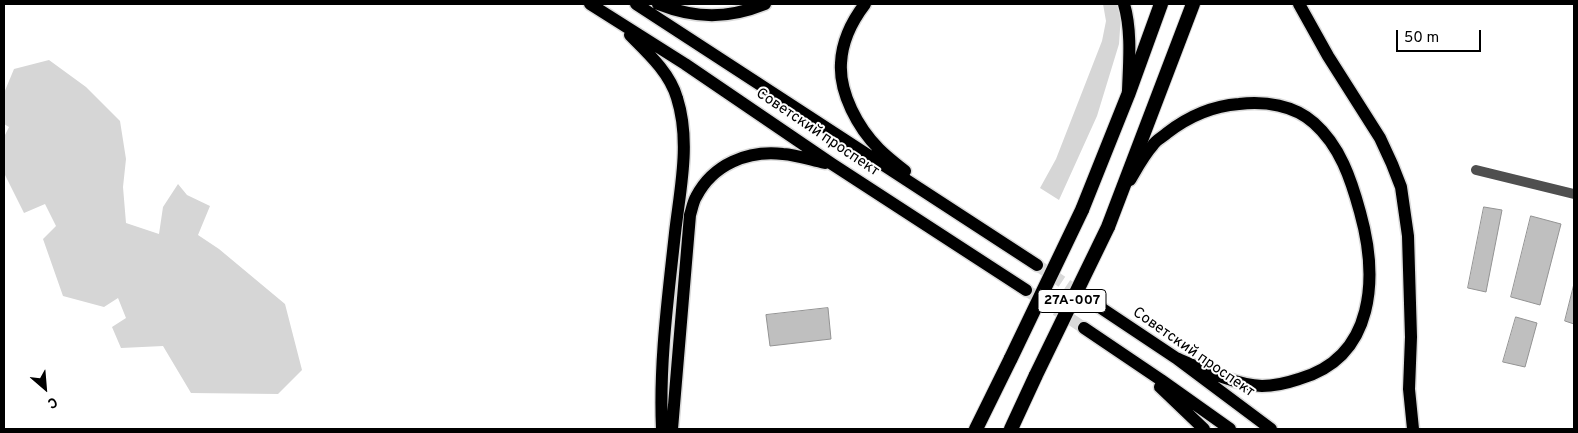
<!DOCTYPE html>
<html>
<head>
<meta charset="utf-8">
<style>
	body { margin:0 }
	#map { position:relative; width:1578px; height:433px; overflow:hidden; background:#fff; font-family:Overpass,sans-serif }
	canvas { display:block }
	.frame { position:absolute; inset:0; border:5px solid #000; pointer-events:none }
	.north { position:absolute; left:20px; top:363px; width:50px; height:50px; -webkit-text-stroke:4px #fff; paint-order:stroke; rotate:153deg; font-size:14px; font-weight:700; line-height:20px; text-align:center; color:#000 }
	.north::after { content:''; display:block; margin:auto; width:18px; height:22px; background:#000; clip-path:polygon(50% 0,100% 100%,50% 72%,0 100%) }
	.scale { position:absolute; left:1396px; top:30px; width:85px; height:22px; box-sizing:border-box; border:2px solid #000; border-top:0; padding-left:6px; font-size:15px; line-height:18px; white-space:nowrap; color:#000; -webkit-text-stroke:4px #fff; paint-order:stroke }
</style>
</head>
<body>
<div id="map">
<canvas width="1578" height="433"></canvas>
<div class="frame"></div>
<div class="north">С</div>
<div class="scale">50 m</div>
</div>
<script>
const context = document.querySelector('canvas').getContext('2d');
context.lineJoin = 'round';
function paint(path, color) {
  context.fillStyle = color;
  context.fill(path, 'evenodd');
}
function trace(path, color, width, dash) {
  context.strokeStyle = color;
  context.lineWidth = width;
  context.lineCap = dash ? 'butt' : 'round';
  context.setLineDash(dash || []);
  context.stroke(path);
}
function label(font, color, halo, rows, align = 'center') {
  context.font = font + ' Overpass,sans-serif';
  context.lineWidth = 4;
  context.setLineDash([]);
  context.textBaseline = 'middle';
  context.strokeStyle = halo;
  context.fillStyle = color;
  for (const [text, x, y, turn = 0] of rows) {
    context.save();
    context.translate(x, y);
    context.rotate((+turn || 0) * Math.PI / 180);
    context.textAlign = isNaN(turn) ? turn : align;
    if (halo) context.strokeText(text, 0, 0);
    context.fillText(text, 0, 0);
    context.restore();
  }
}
paint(new Path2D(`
	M 1103,4 L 1118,4 L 1121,15 L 1119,44 L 1097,116 L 1059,200 L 1040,188 L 1056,159 L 1102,41 L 1106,21 Z
	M 49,60 L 86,87 L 120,121 L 126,159 L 123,187 L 126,223 L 159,234 L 163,207 L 178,184 L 187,195 L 210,206 L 198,235 L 219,249 L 285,304 L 302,370 L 278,394 L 191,393 L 163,346 L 121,348 L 112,327 L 126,318 L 118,298 L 104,307 L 63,296 L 43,239 L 56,226 L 45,204 L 24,213 L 4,173 L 4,137 L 9,127 L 4,124 L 4,93 L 14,69 Z`), '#d6d6d6');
const building = new Path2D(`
	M 1484,207 L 1502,210 L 1486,292 L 1468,288 Z
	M 1531,216 L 1561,224 L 1540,305 L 1511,297 Z
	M 1574,284 L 1574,324 L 1565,321 Z
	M 828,308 L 831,339 L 770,346 L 766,315 Z
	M 1516,317 L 1537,323 L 1525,367 L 1503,362 Z`);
paint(building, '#bfbfbf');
trace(building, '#939393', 1);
trace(new Path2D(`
	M 1037,265 L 1095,304
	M 1026,290 L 1084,328`), '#d9d9d9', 12, [12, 6]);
const primary = new Path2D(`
	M 590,4 L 685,64 L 832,164 L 1026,290
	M 636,4 L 1037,265
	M 658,4 C 696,19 728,19 765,4
	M 865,4 C 852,21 842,41 841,63 C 839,93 858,128 879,149 C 887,157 896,164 905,171
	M 1124,4 C 1132,31 1129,63 1128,91
	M 1299,4 L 1328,56 L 1380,138 L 1392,164 L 1401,187 L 1408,236 L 1411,337 L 1409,389 L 1413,429
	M 630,35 C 648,53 670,73 677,98 C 691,142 680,189 675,233 C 668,298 659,364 662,429
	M 1130,180 C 1137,168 1144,155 1153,145 C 1156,140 1163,137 1167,133 C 1189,116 1212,106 1239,104 C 1265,101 1294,105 1314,123 C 1340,146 1351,179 1360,212 C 1378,276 1376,357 1299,379 C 1287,383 1275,386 1262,386 C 1235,385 1202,369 1176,358
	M 1095,304 L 1176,358 L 1271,429
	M 1084,328 L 1161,380 L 1230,429
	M 1160,387 L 1204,429
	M 672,429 L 690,215 C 692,209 693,202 696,197 C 713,164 748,150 783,154 C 797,155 811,160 825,163`);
const trunk = new Path2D(`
	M 1082,210 L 1128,95 L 1161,4
	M 1108,227 L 1193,4
	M 976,429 L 1011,358
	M 1011,429 L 1036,375`);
trace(primary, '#dbdbdb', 15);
trace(trunk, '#dbdbdb', 16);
trace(new Path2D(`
	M 1476,170 L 1574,194`), '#4f4f4f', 10);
trace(primary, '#000', 12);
trace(trunk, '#000', 14);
const trunkBridge = new Path2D(`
	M 1011,358 L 1082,210
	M 1036,375 L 1108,227`);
trace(trunkBridge, '#dbdbdb', 16, []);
trace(trunkBridge, '#000', 14);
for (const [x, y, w] of [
	[1072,301,68]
]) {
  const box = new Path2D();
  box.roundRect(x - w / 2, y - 11.5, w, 23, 4);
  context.fillStyle = '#fff';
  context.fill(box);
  trace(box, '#000', 1);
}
label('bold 14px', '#000', null, [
	["27А-007",1072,301]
]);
label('15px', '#000', '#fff', [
	["Советский проспект",817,133,34],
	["Советский проспект",1193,353,35]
]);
</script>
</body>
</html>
